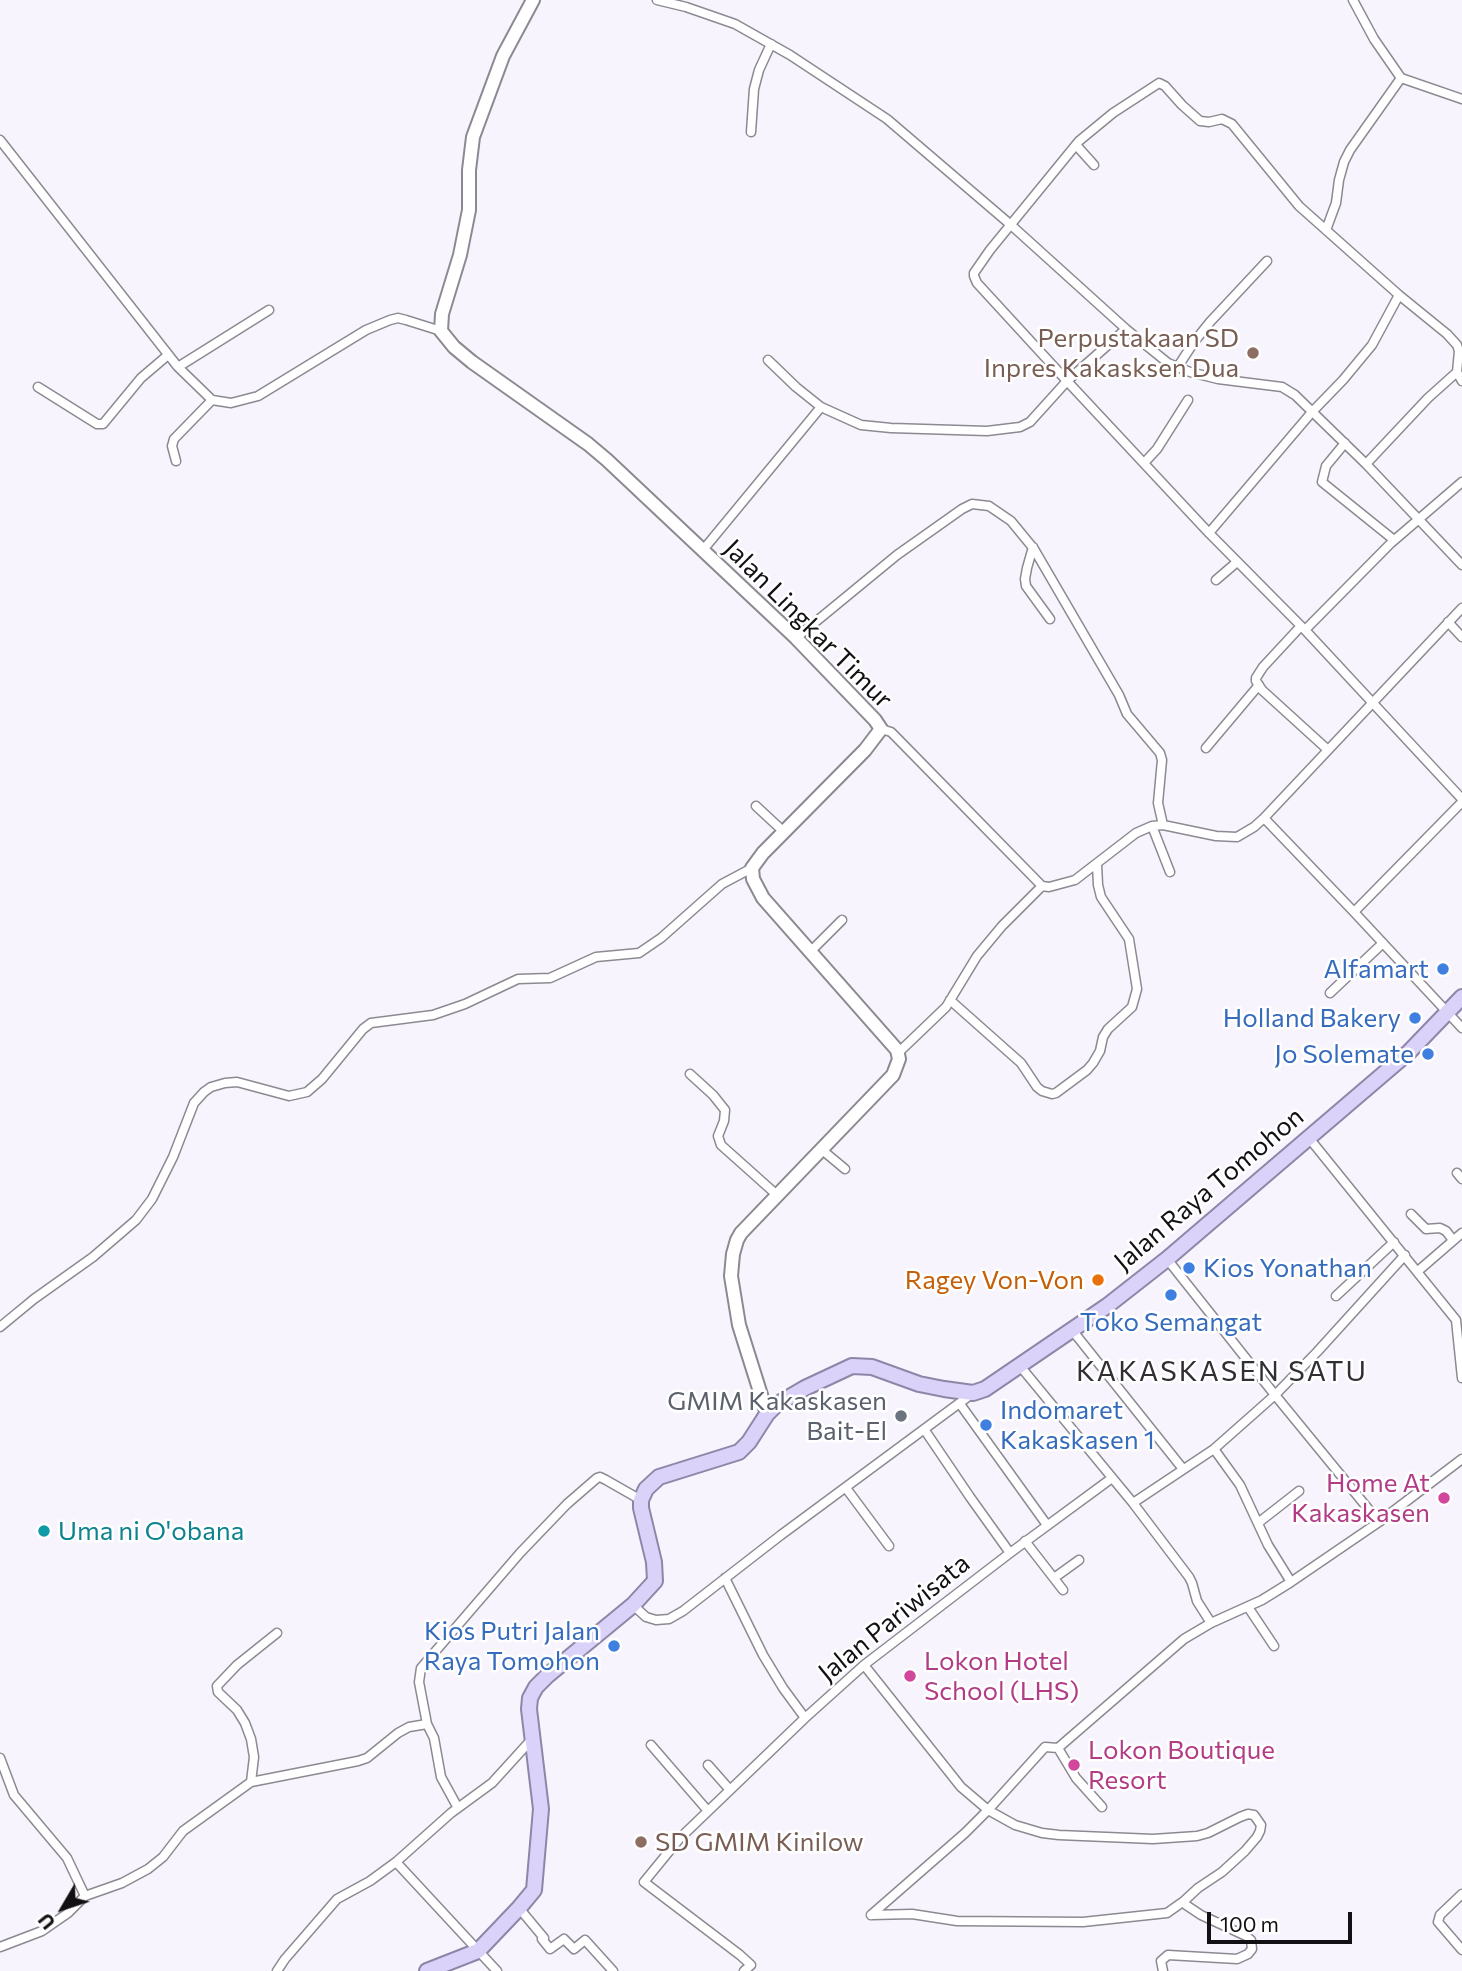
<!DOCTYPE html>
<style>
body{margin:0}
#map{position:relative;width:1462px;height:1971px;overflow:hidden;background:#f8f4fd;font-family:Commissioner,sans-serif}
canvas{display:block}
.north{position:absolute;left:28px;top:1873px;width:70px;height:70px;-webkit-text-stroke:5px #fff;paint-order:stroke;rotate:231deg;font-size:19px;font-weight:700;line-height:28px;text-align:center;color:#121013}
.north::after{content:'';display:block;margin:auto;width:24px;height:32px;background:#121013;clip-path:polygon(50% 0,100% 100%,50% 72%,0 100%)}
.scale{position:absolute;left:1207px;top:1912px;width:145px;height:32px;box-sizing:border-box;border:4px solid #121013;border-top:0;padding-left:9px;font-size:21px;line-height:24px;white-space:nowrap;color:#121013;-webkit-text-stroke:5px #fff;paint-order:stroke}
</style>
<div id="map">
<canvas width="1462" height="1971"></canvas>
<div class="north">U</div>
<div class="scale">100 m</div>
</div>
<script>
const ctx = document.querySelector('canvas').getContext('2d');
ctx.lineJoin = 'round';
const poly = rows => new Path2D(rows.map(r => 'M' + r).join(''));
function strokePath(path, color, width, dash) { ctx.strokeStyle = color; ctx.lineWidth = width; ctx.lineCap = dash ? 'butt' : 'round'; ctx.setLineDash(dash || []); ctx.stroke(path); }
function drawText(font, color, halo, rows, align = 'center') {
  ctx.font = font + ' Commissioner,sans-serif'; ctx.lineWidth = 5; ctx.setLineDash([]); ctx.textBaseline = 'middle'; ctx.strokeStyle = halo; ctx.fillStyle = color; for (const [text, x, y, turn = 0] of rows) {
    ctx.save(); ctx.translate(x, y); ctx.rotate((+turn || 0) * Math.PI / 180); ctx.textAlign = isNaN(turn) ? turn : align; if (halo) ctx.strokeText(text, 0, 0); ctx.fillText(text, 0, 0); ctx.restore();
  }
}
const minor = poly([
 [657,0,686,7,735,24,790,55,887,119,1011,225,1126,329,1168,363,1190,372,1218,379,1282,387,1295,395,1366,464,1462,565],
 [1353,0,1374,39,1401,78],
 [751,132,754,89,759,70,771,44],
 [0,140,178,367,212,400,231,403,258,396,366,330,390,320,398,318,406,320,441,331],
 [1076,145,1094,165],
 [1326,230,1336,203,1339,180,1344,162,1350,150,1401,78,1462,99],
 [178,367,269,310],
 [1177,368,1194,342,1210,322,1267,261],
 [1462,381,1457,372,1459,351,1457,345,1447,334,1399,295,1299,206,1232,124,1222,119,1209,122,1200,121,1182,105,1165,86,1159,83,1113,113,1079,141,990,250,974,273,974,276,977,283,1067,381,1209,533,1305,630,1462,799],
 [38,387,97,424,103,424,141,378,168,355],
 [821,407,861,425,891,428,987,431,1020,427,1030,422,1067,381,1126,329],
 [1345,443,1326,466,1322,482,1394,540],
 [176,461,172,446,174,439,212,400],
 [1144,463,1157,449,1188,400],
 [1366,464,1428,398,1457,372],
 [1209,533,1312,412,1343,380,1372,345,1399,295],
 [1033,547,1027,568,1025,579,1026,586,1050,619],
 [703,550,821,407,796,387,768,360],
 [1216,580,1237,562],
 [1462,608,1264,818,1354,912,1462,1028],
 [1448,622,1462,637],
 [1301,626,1263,667,1256,678,1256,681,1262,690,1328,750],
 [1305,630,1391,543,1462,482],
 [796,638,897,555,962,509,972,504,989,506,1011,521,1034,549,1119,695,1127,714,1160,753,1162,760,1158,803,1163,825],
 [881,729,891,732,896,737,1042,886],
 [1206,748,1259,685],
 [756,806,784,832],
 [1152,826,1170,872],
 [1354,912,1462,802],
 [810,952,842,920],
 [1330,993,1383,943],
 [950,1000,1021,1063,1037,1087,1042,1091,1052,1094,1056,1093,1087,1070,1093,1063,1100,1051,1103,1037,1108,1029,1132,1007,1137,989,1129,939,1101,897,1098,885,1097,864],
 [898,1053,946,1007,977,956,1002,926,1042,886,1049,887,1075,880,1136,833,1152,826,1163,825,1216,836,1237,837,1254,827,1264,818],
 [690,1074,713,1095,725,1110,724,1121,718,1136,721,1145,777,1195],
 [1309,1138,1456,1320,1462,1378],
 [821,1149,845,1169],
 [1457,1173,1462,1179],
 [1411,1214,1426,1229,1440,1228,1446,1231,1453,1240],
 [1167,1259,1275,1395,1379,1522],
 [1418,1271,1462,1233],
 [1336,1296,1394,1242],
 [0,1327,34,1299,93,1257,136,1220,152,1199,173,1157,194,1103,204,1092,211,1087,225,1083,237,1082,289,1096,307,1092,322,1079,363,1029,371,1023,433,1015,465,1004,518,979,550,978,596,957,639,953,661,938,722,884,752,868],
 [1072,1330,1183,1469],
 [1020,1366,1133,1503,1189,1577,1192,1583,1197,1601,1211,1623],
 [960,1404,1047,1525],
 [924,1429,970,1497,1010,1553],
 [1214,1449,1240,1485,1268,1545,1291,1582],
 [846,1488,889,1546],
 [1133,1503,1214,1449,1275,1395,1317,1352,1405,1255],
 [1258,1523,1299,1491],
 [1025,1541,1063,1590],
 [725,1578,763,1655,783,1688,805,1718],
 [1054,1578,1079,1560],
 [633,1605,646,1617,656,1620,669,1619,683,1611,781,1535,973,1393],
 [1248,1607,1274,1646],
 [864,1665,961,1787,988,1810,965,1833,871,1915],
 [427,1724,419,1682,421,1668,520,1553,567,1504,597,1478,600,1477,606,1480,641,1500],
 [651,1745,708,1811],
 [1058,1748,1076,1778,1102,1807],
 [0,1758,14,1795,67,1858,85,1896],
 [708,1765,730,1790],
 [251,1782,254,1757,251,1739,245,1723,237,1710,218,1692,217,1686,237,1665,277,1633],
 [396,1862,497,1971],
 [1462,1894,1440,1915,1438,1922,1462,1950],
 [519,1908,544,1938,542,1939,550,1949,564,1939,574,1949,585,1940,613,1971],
 [871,1915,912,1914,957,1921,1083,1922,1167,1913,1184,1901],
 [0,1947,42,1931,68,1913,85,1896,122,1883,148,1869,163,1857,183,1831,251,1782,358,1761,367,1758,398,1733,409,1727,427,1724,434,1738,441,1777,458,1808],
 [277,1971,285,1959,337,1899,370,1881,396,1862,451,1813,492,1783,532,1739],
 [744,1971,751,1965,740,1955,644,1882,680,1838,805,1718,864,1665,1010,1553,1112,1478],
 [1163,1971,1161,1961,1168,1955,1237,1959,1248,1954,1252,1949,1251,1940,1246,1936,1201,1915,1186,1905,1184,1901,1198,1888,1222,1872,1245,1851,1257,1837,1260,1831,1261,1825,1254,1815,1248,1814,1240,1817,1208,1833,1197,1836,1153,1839,1059,1835,1042,1833,1015,1825,988,1810,1045,1747,1058,1748,1184,1639,1211,1623,1262,1600,1291,1582,1379,1522,1462,1459]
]);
const secondary = poly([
 [533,0,503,56,473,137,469,170,469,210,460,255,442,314,441,331,454,347,472,362,588,444,607,460,796,638,875,720,881,729,865,750,763,853,752,868,753,879,763,898,897,1050,899,1059,893,1075,741,1233,737,1240,733,1254,731,1276,739,1325,767,1414]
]);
const trunk = poly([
 [427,1971,478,1951,519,1908,534,1890,541,1809,529,1709,530,1698,536,1687,548,1675,633,1605,655,1581,654,1562,641,1508,641,1500,646,1489,659,1477,739,1452,749,1442,767,1414,776,1405,805,1388,852,1366,872,1367,919,1384,944,1389,973,1393,985,1389,1107,1306,1167,1259,1409,1052,1462,997]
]);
strokePath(minor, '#8d8991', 11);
strokePath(secondary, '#8d8991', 16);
strokePath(trunk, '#8e86a7', 18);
strokePath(minor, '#fff', 8);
strokePath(secondary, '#fff', 12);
strokePath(trunk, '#dad2f8', 14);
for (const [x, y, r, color] of [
 [1253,353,7,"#8d6e63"],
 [1443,969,7,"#3f7fe0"],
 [1415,1018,7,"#3f7fe0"],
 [1428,1054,7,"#3f7fe0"],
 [1189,1268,7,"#3f7fe0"],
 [1098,1280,7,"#e8710a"],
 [1171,1295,7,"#3f7fe0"],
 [901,1416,7,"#6b7280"],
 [986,1425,7,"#3f7fe0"],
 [1444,1498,7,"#d1479c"],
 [44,1531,7,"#0f9aa8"],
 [614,1646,7,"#3f7fe0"],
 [910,1676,7,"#d1479c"],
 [1074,1765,7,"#d1479c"],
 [641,1842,7,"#8d6e63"]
]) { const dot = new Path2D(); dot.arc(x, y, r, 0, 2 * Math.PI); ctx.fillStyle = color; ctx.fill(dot); strokePath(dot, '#fff', 2.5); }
drawText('26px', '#785e54', '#fff', [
 ["Perpustakaan SD",1239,338],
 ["Inpres Kakasksen Dua",1239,368],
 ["SD GMIM Kinilow",655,1842,"left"]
], 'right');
drawText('26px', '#121013', '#fff', [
 ["Jalan Lingkar Timur",808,624,45],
 ["Jalan Raya Tomohon",1209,1189,-40],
 ["Jalan Pariwisata",894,1618,-39]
]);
drawText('26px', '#366cbe', '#fff', [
 ["Alfamart",1429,969],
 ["Holland Bakery",1401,1018],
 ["Jo Solemate",1414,1054],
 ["Kios Yonathan",1203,1268,"left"],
 ["Toko Semangat",1171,1322,"center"],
 ["Indomaret",1000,1410,"left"],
 ["Kakaskasen 1",1000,1440,"left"],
 ["Kios Putri Jalan",600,1631],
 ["Raya Tomohon",600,1661]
], 'right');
drawText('26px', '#c56008', '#fff', [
 ["Ragey Von-Von",1084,1280]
], 'right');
drawText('26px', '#5b616d', '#fff', [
 ["GMIM Kakaskasen",887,1401],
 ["Bait-El",887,1431]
], 'right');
drawText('26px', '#b23c85', '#fff', [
 ["Home At",1430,1483,"right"],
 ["Kakaskasen",1430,1513,"right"],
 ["Lokon Hotel",924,1661],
 ["School (LHS)",924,1691],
 ["Lokon Boutique",1088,1750],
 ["Resort",1088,1780]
], 'left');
drawText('26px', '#0d838f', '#fff', [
 ["Uma ni O'obana",58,1531]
], 'left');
ctx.letterSpacing = '2px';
drawText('28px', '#312e34', '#fff', [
 ["KAKASKASEN SATU",1222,1372]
]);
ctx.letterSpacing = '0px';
</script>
